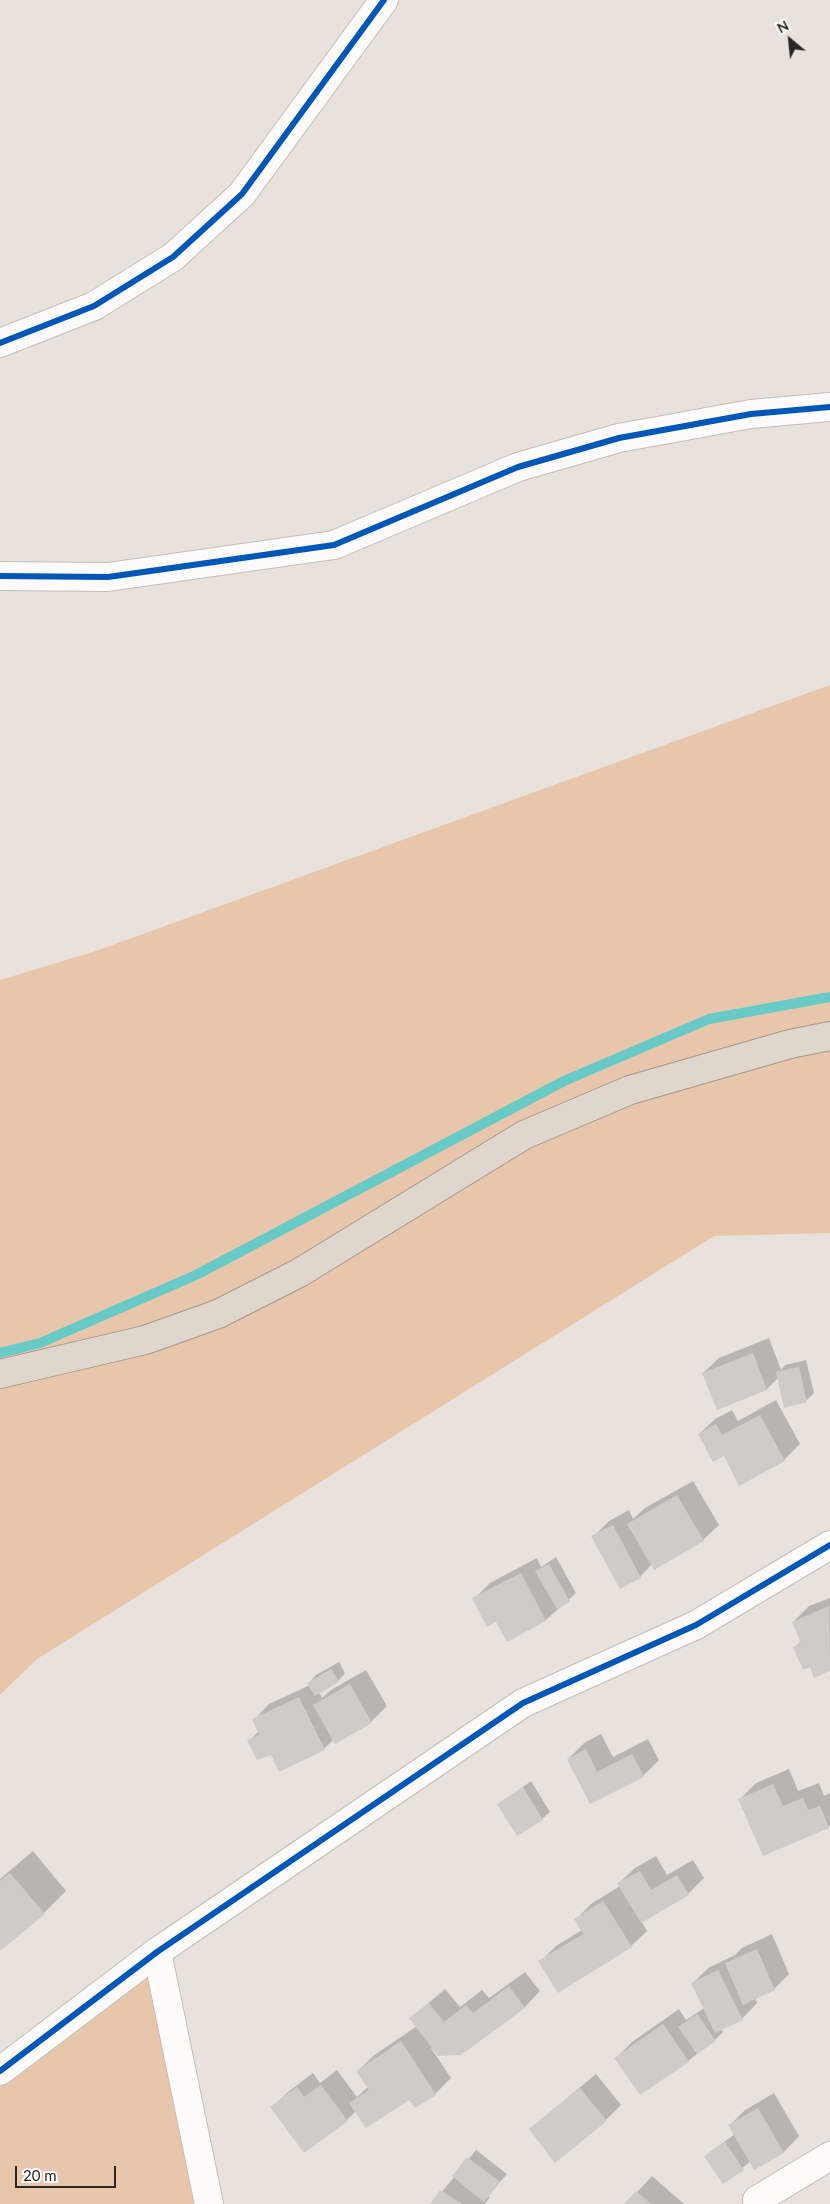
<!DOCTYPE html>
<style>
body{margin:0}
#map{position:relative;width:830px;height:2204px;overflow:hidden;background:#e9e2dc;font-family:Lato,sans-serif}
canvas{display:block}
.north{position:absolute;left:765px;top:15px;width:50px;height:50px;-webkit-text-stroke:4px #fff;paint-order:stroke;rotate:332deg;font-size:14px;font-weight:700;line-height:20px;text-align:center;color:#2b2622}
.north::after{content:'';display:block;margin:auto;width:18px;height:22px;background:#2b2622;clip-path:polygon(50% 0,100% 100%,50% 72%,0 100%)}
.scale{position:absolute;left:15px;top:2166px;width:101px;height:22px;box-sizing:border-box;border:2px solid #2b2622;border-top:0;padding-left:6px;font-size:15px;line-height:18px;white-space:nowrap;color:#2b2622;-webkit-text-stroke:4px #fff;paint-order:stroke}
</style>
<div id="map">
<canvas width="830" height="2204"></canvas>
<div class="north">N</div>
<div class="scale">20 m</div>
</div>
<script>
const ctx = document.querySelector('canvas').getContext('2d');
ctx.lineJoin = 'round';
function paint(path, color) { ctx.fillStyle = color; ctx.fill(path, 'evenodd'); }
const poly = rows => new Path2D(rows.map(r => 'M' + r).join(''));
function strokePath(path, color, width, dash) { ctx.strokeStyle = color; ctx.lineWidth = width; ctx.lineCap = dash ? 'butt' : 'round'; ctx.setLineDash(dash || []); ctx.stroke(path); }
paint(poly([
 [830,685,830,1233,714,1236,37,1659,0,1695,0,980,96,951],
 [157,1952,209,2204,0,2204,0,2071]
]), '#e7c6ac');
paint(poly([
 [769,1338,781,1370,785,1365,806,1360,814,1393,806,1401,779,1377,767,1389,703,1373,719,1358],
 [776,1400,800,1444,784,1460,724,1454,699,1434,715,1419,732,1410,738,1421],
 [693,1481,719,1525,703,1540,652,1564,640,1577,593,1537,609,1521,629,1510,633,1519,645,1508],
 [556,1557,576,1593,546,1620,507,1640,497,1620,474,1599,490,1583,537,1558,541,1567],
 [830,1598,830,1670,815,1676,810,1666,795,1647,801,1641,793,1622,809,1606],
 [339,1662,345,1673,338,1681,319,1692,322,1698,331,1690,366,1670,387,1706,371,1722,334,1739,324,1749,271,1753,249,1741,259,1731,254,1720,269,1704,310,1685,309,1683,316,1675],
 [601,1734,613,1757,648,1739,659,1760,643,1776,591,1803,568,1759,584,1743],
 [789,1769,798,1791,819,1783,824,1796,830,1793,830,1825,828,1827,740,1799,756,1783],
 [531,1781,550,1812,542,1819,499,1804],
 [33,1851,66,1891,44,1913,0,1949,0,1879],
 [656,1856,667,1875,693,1860,704,1878,688,1894,641,1921,647,1931,631,1946,540,1962,556,1946,582,1930,576,1919,591,1904,620,1886,619,1883,635,1868],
 [772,1934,789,1974,774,1989,755,1998,757,2003,742,2019,721,2029,723,2032,715,2040,688,2061,616,2058,632,2042,679,2009,686,2020,704,2008,693,1983,708,1968,735,1955,742,1948],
 [525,1972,540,1991,525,2007,460,2054,431,2048,451,2078,435,2094,415,2107,409,2098,356,2111,347,2120,272,2107,288,2092,313,2073,320,2083,337,2070,357,2097,368,2087,358,2071,373,2056,417,2026,411,2018,445,1989,460,2007,482,1990,489,1998],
 [596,2074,621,2105,606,2120,530,2129],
 [774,2093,799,2136,784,2152,755,2168,751,2161,724,2183,705,2156,735,2134,730,2125,745,2110],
 [476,2150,507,2174,488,2196,490,2197,485,2204,432,2204],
 [652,2176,684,2204,626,2204]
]), '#0003');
strokePath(poly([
 [0,1353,40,1343,196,1275,564,1081,709,1019,830,997]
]), '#67cac6', 10);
paint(poly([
 [753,1353,767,1390,717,1410,702,1373],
 [799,1367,807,1402,784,1408,776,1372],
 [760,1415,785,1461,739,1486,724,1456,713,1462,698,1434,716,1424,722,1435],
 [677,1495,704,1541,654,1570,627,1524],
 [613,1525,641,1578,620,1589,591,1536],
 [549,1564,570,1602,557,1609,535,1571],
 [521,1573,546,1621,507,1642,496,1622,487,1627,472,1598],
 [829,1606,830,1671,814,1678,810,1667,803,1670,793,1647,801,1643,792,1622],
 [331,1669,339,1682,315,1696,307,1683],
 [350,1684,372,1723,335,1744,313,1705],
 [299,1697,325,1750,279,1772,271,1755,257,1760,247,1740,259,1735,252,1719],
 [586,1749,597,1772,632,1754,644,1777,590,1804,567,1759],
 [773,1784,783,1806,803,1798,808,1810,820,1806,829,1828,763,1856,738,1799],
 [523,1787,543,1820,517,1836,497,1804],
 [640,1871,651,1890,677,1875,689,1895,641,1923,617,1883],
 [10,1873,45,1914,0,1951,0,1881],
 [603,1901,632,1947,558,1993,538,1961,583,1934,574,1919],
 [757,1949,775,1990,743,2005,725,1963],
 [718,1970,743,2020,715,2033,691,1983],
 [509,1986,525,2008,461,2055,438,2056,409,2018,429,2003,444,2022,466,2005,473,2013],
 [697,2014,716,2041,697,2054,678,2027],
 [663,2024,689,2062,640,2095,614,2058],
 [401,2041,436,2095,415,2108,409,2100,366,2128,349,2103,369,2090,356,2071],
 [321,2085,348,2121,304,2153,270,2107,297,2087,304,2097],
 [580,2088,607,2121,555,2163,529,2129],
 [758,2108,784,2153,754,2170,728,2125],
 [725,2142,744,2170,723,2184,704,2156],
 [467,2157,500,2182,484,2202,452,2176],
 [440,2190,462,2204,430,2204],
 [636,2191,651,2204,624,2204]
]), '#d0cbc6');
const minor = poly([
 [0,576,108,577,334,545,518,467,619,438,751,414,830,407],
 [157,1952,209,2204],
 [0,2071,157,1952,523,1703,696,1625,830,1545],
 [757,2200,830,2156]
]);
const tertiary = poly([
 [0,343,94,306,173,257,242,194,384,0]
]);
const trunk = poly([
 [0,1374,145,1340,218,1314,299,1273,524,1135,630,1090,790,1044,830,1036]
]);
strokePath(minor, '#c4bfba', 30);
strokePath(tertiary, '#c4bfba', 30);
strokePath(trunk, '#a5988b', 30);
strokePath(minor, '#fcfbfa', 28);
strokePath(tertiary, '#fcfbfa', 28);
strokePath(trunk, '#dfd6ce', 28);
strokePath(poly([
 [0,343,94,306,173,257,242,194,384,0],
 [0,576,108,577,334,545,518,467,619,438,751,414,830,407],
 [0,2071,157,1952,523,1703,696,1625,830,1545]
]), '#0057b8', 6);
</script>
